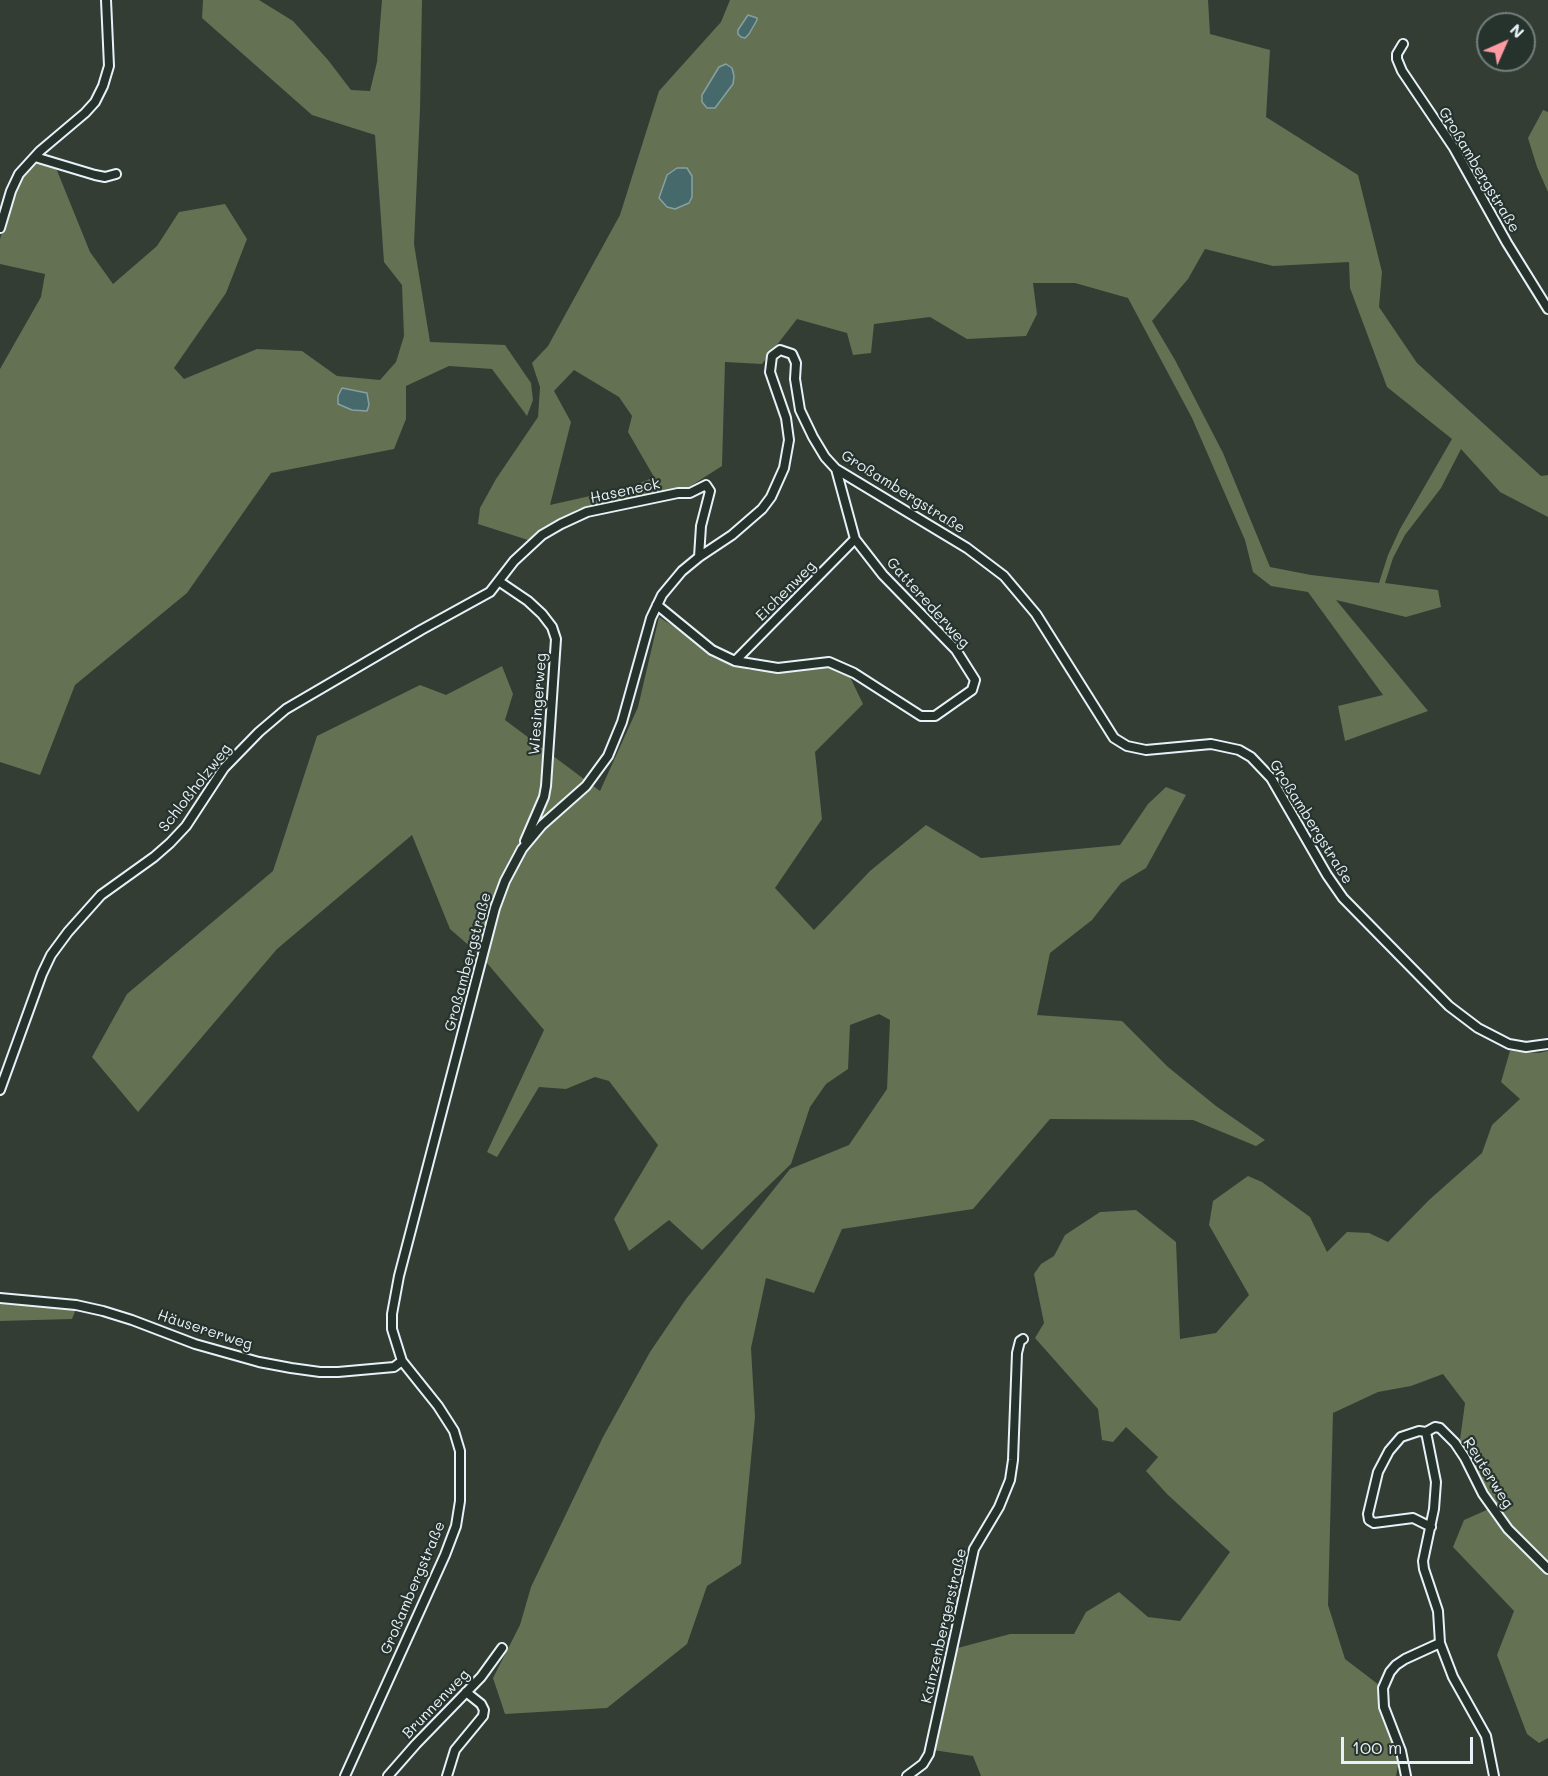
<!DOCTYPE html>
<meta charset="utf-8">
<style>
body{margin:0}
#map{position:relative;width:1548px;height:1776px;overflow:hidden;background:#333d34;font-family:Mali,sans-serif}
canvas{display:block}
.north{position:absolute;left:1476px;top:12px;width:60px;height:60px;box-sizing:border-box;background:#26332d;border:2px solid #747f7e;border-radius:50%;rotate:45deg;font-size:16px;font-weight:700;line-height:24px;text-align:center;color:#e8f1f8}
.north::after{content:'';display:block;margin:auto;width:21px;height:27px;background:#ff9aa2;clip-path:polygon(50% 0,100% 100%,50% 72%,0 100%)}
.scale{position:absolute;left:1341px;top:1737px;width:132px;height:27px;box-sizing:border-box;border:3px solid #e8f1f8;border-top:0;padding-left:8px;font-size:18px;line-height:21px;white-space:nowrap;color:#e8f1f8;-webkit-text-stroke:4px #26332d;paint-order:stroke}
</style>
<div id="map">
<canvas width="1548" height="1776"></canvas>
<div class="north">N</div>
<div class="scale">100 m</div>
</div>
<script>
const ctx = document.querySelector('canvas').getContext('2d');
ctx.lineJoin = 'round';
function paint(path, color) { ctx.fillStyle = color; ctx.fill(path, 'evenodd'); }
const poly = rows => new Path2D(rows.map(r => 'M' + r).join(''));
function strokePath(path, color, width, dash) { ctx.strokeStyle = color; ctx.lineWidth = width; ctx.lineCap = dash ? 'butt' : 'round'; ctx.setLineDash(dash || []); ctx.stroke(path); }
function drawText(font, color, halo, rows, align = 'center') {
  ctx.font = font + ' Mali,sans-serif'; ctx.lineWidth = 4.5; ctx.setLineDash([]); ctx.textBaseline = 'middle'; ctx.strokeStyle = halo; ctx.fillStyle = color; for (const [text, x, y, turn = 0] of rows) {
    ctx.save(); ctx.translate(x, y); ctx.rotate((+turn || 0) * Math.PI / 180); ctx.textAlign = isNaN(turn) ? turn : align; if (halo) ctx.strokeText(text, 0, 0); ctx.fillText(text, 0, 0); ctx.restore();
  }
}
paint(poly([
 [203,0,259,0,293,21,328,60,351,90,370,91,377,62,382,0,422,0,420,110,414,244,430,342,505,345,531,383,533,400,527,416,492,369,449,366,406,386,406,419,394,449,271,473,187,593,75,685,40,775,0,762,0,369,41,297,45,274,0,264,0,239,15,190,26,171,35,161,56,168,90,252,113,284,157,246,179,212,225,204,247,239,226,293,174,368,184,379,257,349,302,351,337,376,380,380,396,362,404,336,402,285,384,262,375,135,312,115,202,18],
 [730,0,1208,0,1210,34,1270,50,1266,117,1358,175,1382,272,1379,307,1417,363,1541,476,1548,475,1548,517,1500,492,1461,449,1441,488,1405,535,1393,558,1385,583,1438,590,1441,607,1406,617,1336,600,1428,711,1345,741,1338,706,1383,695,1308,592,1271,586,1253,572,1245,540,1192,418,1128,298,1075,283,1033,283,1037,314,1026,336,967,339,930,317,874,324,871,353,853,355,847,333,797,319,762,364,725,362,722,466,689,487,578,509,545,530,531,541,478,524,480,508,496,479,538,417,540,387,532,363,548,346,620,215,659,91,721,22],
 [1205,249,1273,266,1349,262,1350,288,1387,387,1452,439,1400,529,1388,555,1379,583,1311,575,1270,567,1223,453,1175,360,1152,321,1188,279],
 [574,370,619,397,632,416,628,432,654,477,622,491,590,496,550,505,571,422,554,391],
 [1543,110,1548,112,1548,192,1537,167,1528,138],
 [659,617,689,636,716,659,750,670,798,671,829,666,850,677,863,704,815,752,822,819,775,888,814,930,870,871,926,825,981,858,1120,845,1148,804,1166,787,1186,795,1146,868,1121,883,1092,920,1050,953,1037,1015,1122,1021,1168,1067,1216,1106,1265,1140,1256,1146,1193,1120,1050,1119,973,1209,842,1229,814,1293,766,1278,751,1348,755,1417,741,1564,707,1586,687,1644,607,1708,505,1714,493,1678,520,1625,531,1587,603,1437,650,1352,686,1299,790,1169,849,1145,887,1089,890,1020,879,1014,850,1025,848,1069,826,1084,810,1107,791,1164,702,1250,669,1220,629,1251,614,1219,658,1145,609,1081,595,1077,566,1089,539,1087,497,1157,487,1152,544,1030,481,956,450,929,412,835,277,949,138,1112,92,1057,127,994,273,871,317,736,420,685,446,695,502,666,513,694,505,720,600,791,638,707],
 [1510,1051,1539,1053,1548,1051,1548,1738,1539,1743,1527,1734,1497,1655,1514,1611,1453,1547,1464,1520,1489,1509,1460,1440,1465,1403,1443,1374,1411,1386,1378,1392,1333,1413,1328,1605,1345,1659,1383,1688,1382,1696,1401,1751,1396,1776,981,1776,973,1756,933,1750,954,1649,1010,1634,1074,1634,1086,1612,1119,1592,1148,1617,1180,1621,1230,1552,1167,1494,1146,1471,1158,1457,1126,1427,1113,1442,1102,1440,1098,1409,1035,1338,1044,1323,1034,1274,1041,1264,1054,1256,1065,1235,1100,1212,1136,1210,1176,1242,1180,1339,1216,1333,1249,1295,1209,1225,1213,1201,1248,1176,1262,1182,1310,1217,1327,1252,1347,1232,1369,1233,1388,1242,1429,1200,1482,1153,1492,1125,1520,1099,1501,1082],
 [0,1302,17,1304,76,1309,72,1319,0,1321]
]), '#647152');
const water = poly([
 [748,15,757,18,757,20,749,34,745,38,741,37,738,34,738,30,748,15],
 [726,64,732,68,734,76,733,84,715,108,707,108,702,102,702,95,719,67,726,64],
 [677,168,687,168,692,176,692,197,689,203,675,209,667,207,659,198,667,175,677,168],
 [342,388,367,393,369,405,367,411,352,410,338,404,338,396,342,388]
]);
paint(water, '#466a6b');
strokePath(water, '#87a0a3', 1.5);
const minor = poly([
 [1403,44,1397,54,1397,59,1402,71,1454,148,1507,243,1548,309],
 [35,157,95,175,105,177,116,174],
 [0,228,11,191,19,174,40,151,85,113,95,102,103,86,109,66,106,0],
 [500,582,528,601,542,614,552,627,556,639,546,786,544,797,525,841],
 [657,605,712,650,735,661,778,668,829,662,854,673,921,716,935,716,972,690,975,680,956,650,883,575,855,539,836,469],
 [735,661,855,539],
 [0,1090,42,974,51,955,68,932,101,895,154,857,170,843,186,826,224,768,259,732,286,709,421,630,490,592,514,561,542,535,561,524,587,512,678,493,690,493,706,485,710,491,701,526,699,557],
 [0,1298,76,1305,103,1311,132,1320,195,1344,259,1362,291,1368,320,1372,338,1372,394,1367,402,1361],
 [1426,1432,1435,1427,1440,1428,1455,1443,1465,1458,1483,1494,1508,1529,1548,1569],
 [1426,1432,1419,1431,1401,1437,1389,1451,1378,1472,1368,1514,1369,1520,1374,1523,1413,1518,1431,1527],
 [1440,1643,1453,1677,1486,1736,1494,1776],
 [345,1776,445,1555,456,1526,460,1501,460,1451,454,1431,438,1406,402,1361,392,1329,392,1314,399,1276,495,908,505,881,522,849,542,825,586,786,608,756,622,722,651,618,662,595,682,571,699,557,732,535,762,509,771,497,784,468,789,440,786,418,770,372,772,356,780,350,792,354,796,363,795,379,800,410,813,437,825,457,836,469,967,548,1004,576,1036,614,1114,738,1127,746,1146,750,1211,744,1239,750,1251,757,1271,778,1327,875,1343,898,1449,1006,1478,1028,1509,1044,1526,1047,1548,1044],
 [388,1776,416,1744,481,1677,502,1648],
 [447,1776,455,1750,483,1716,484,1710,481,1704,466,1692],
 [907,1776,923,1764,929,1754,974,1549,999,1507,1010,1480,1013,1460,1017,1353,1020,1341,1023,1339],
 [1406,1776,1401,1751,1384,1707,1383,1688,1390,1672,1396,1665,1405,1659,1440,1643,1438,1611,1424,1569,1423,1561,1434,1509,1436,1482,1426,1432]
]);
strokePath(minor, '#e8f1f8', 12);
strokePath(minor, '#26332d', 8);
drawText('15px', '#e8f1f8', '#26332d', [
 ["Großambergstraße",1479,170,59],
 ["Haseneck",625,491,-12],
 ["Großambergstraße",903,492,32],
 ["Eichenweg",786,591,-45],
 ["Gatterederweg",928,603,48],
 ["Wiesingerweg",538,704,-86],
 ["Schloßholzweg",195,788,-52],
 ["Großambergstraße",1311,822,58],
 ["Großambergstraße",468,962,-75],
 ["Häusererweg",205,1330,18],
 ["Reuterweg",1488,1473,58],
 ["Großambergstraße",413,1588,-67],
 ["Kainzenbergerstraße",944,1626,-77],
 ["Brunnenweg",436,1704,-46]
]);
</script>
